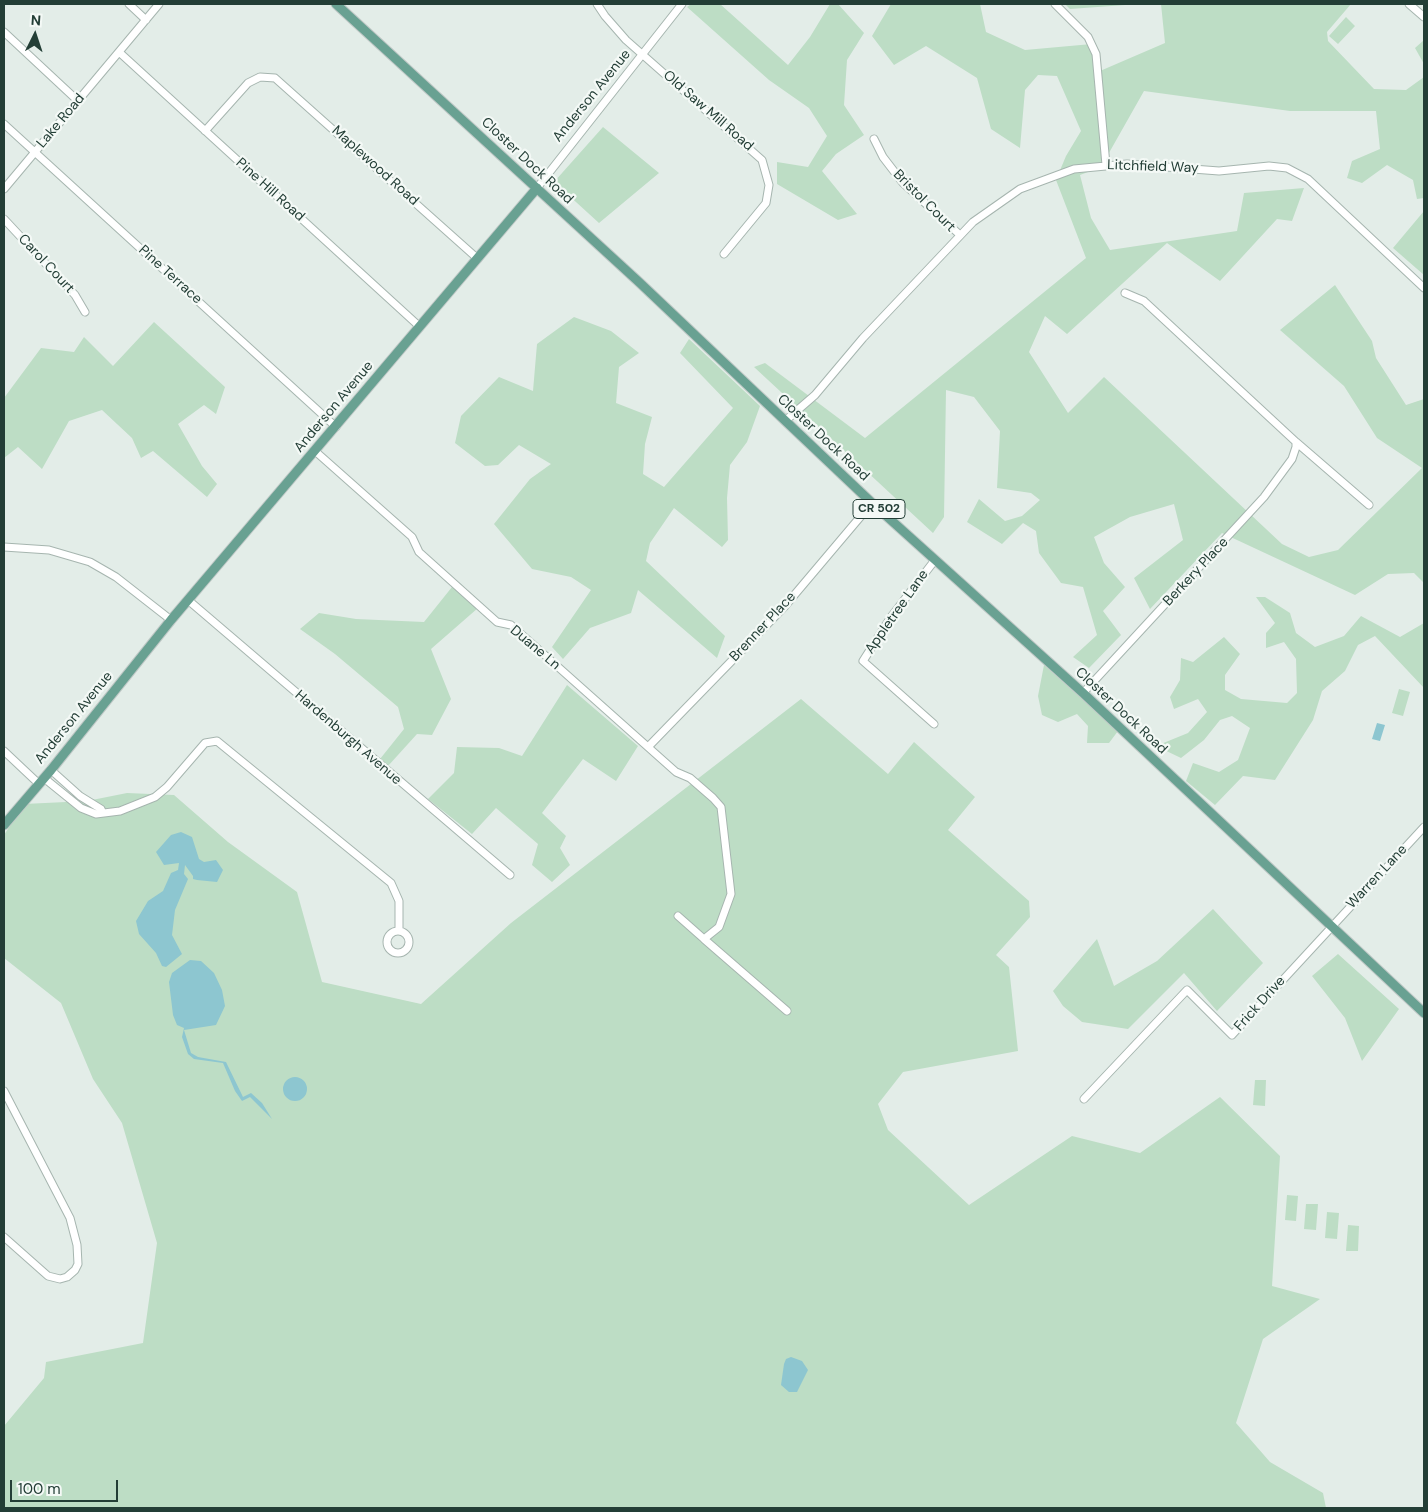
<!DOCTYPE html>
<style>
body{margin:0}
#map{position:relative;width:1428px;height:1512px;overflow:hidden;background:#e3ede8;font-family:"DM Sans",sans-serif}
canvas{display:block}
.frame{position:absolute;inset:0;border:5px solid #233e36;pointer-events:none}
.north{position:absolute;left:10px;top:10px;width:50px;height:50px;-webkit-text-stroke:4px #f4f9f6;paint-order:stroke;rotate:4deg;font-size:14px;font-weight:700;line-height:20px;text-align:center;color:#233e36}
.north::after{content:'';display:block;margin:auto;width:18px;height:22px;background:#233e36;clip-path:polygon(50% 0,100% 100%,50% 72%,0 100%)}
.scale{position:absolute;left:10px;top:1480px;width:108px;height:22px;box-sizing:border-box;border:2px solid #233e36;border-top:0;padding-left:6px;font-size:15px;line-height:18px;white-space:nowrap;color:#233e36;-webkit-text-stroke:4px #f4f9f6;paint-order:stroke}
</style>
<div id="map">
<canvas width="1428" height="1512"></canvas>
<div class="frame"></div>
<div class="north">N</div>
<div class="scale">100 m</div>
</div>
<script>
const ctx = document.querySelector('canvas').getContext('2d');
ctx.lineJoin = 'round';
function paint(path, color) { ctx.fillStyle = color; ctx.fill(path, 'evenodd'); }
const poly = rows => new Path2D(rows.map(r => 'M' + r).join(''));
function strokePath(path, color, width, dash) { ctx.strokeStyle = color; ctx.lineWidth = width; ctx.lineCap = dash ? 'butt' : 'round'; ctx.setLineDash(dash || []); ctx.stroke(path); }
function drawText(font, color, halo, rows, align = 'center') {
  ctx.font = font + ' "DM Sans",sans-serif'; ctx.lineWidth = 4.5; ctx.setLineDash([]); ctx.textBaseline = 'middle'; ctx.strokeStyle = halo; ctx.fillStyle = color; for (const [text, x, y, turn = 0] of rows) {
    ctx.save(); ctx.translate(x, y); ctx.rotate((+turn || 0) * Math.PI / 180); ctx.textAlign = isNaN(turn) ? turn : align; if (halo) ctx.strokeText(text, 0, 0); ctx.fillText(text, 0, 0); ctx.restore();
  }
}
paint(poly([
 [691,4,720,4,788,65,810,37,830,4,838,4,864,33,847,60,844,105,864,135,836,154,822,171,857,214,838,220,777,184,777,162,808,167,827,136,809,108,769,80,687,7],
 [891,4,980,4,986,32,1025,50,1092,44,1100,71,1165,43,1161,4,1351,4,1327,32,1328,41,1374,89,1406,90,1424,77,1424,198,1417,199,1413,180,1387,165,1362,183,1347,178,1352,161,1380,149,1376,111,1290,111,1144,91,1101,167,1080,175,1091,218,1110,250,1237,231,1244,193,1304,188,1292,221,1277,219,1220,281,1167,243,1067,334,1045,316,1029,352,1068,413,1104,377,1282,544,1309,557,1338,550,1422,468,1377,438,1344,386,1280,330,1335,285,1372,341,1376,358,1406,405,1424,399,1424,583,1414,573,1388,574,1355,595,1222,533,1150,609,1134,578,1183,540,1174,504,1130,517,1094,537,1104,563,1125,587,1103,611,1121,635,1089,668,1073,657,1097,635,1083,587,1061,583,1039,553,1036,531,1023,523,1002,544,967,522,979,499,1005,521,1022,516,1040,500,1031,493,997,488,1000,431,974,397,946,390,944,517,933,533,754,367,765,363,865,438,1086,258,1056,180,1066,156,1081,131,1057,76,1038,75,1025,90,1020,148,991,129,977,78,926,46,894,65,872,36],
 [1065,4,1139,4,1070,9],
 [1346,17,1355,26,1338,44,1329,36],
 [1424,40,1424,64,1415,48],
 [603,127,659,173,599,223,554,182],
 [1424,211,1424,275,1393,248],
 [574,317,611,331,639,353,619,367,616,403,652,417,645,444,643,474,664,487,733,408,680,353,689,339,760,406,747,442,730,465,727,498,728,540,722,547,674,508,650,543,646,561,725,636,717,658,638,590,631,613,590,628,563,659,552,647,591,590,571,577,532,569,494,524,530,479,551,464,519,445,498,465,485,466,455,443,461,416,499,377,533,391,537,344],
 [154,322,225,387,216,414,204,405,178,424,202,466,217,484,207,497,153,451,141,458,132,438,102,410,69,421,42,469,18,447,4,458,4,398,41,348,74,352,84,337,113,366],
 [452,587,478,608,431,649,451,699,432,735,417,734,388,766,380,759,404,729,398,707,335,654,300,629,319,613,356,619,424,622],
 [1256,597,1265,597,1290,613,1296,633,1315,647,1344,636,1361,616,1400,637,1424,623,1424,688,1375,636,1358,645,1345,671,1322,691,1313,720,1275,780,1243,776,1215,805,1186,781,1193,763,1219,772,1238,760,1250,728,1232,716,1220,720,1204,740,1181,758,1156,746,1188,733,1207,712,1198,699,1174,709,1170,697,1180,680,1181,658,1193,662,1224,637,1240,654,1225,675,1225,690,1241,699,1287,703,1297,693,1296,659,1284,642,1266,648,1266,633,1275,623],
 [1044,665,1118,731,1109,743,1087,743,1088,726,1077,714,1058,722,1042,715,1038,696],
 [567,685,638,746,616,781,583,759,542,813,566,836,560,848,570,865,552,882,532,865,538,844,496,808,472,834,428,799,454,773,457,747,499,748,522,756],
 [1399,689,1410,692,1403,716,1392,713],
 [801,699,888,774,914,742,975,797,948,830,1029,901,1030,917,996,955,1009,967,1018,1051,903,1072,878,1104,888,1130,969,1205,1072,1136,1140,1153,1220,1097,1280,1156,1272,1286,1320,1299,1263,1339,1236,1423,1270,1462,1323,1493,1326,1508,4,1508,4,1426,44,1378,46,1362,143,1343,157,1243,122,1123,93,1079,61,1003,4,958,4,835,24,804,87,801,127,793,174,795,228,842,297,892,322,982,421,1004,511,923],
 [1213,909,1263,963,1217,1011,1184,973,1128,1029,1082,1022,1063,1006,1053,991,1097,939,1114,986,1157,961],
 [1338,954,1399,1009,1362,1061,1345,1018,1312,976],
 [1255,1080,1266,1080,1265,1106,1253,1105],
 [1287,1195,1298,1196,1296,1221,1285,1220],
 [1306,1204,1318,1204,1316,1230,1304,1229],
 [1327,1212,1339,1213,1337,1239,1325,1238],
 [1348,1225,1359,1226,1358,1251,1346,1251]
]), '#bdddc5');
paint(poly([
 [1377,723,1385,725,1380,741,1372,739],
 [181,832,192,837,199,859,204,862,216,860,223,870,217,882,197,880,193,879,193,876,185,865,184,874,188,879,175,910,172,935,182,954,166,967,162,966,156,953,139,934,136,921,148,901,163,891,171,873,178,870,179,863,164,865,156,852,171,835],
 [190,960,201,961,214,973,222,990,225,1006,216,1025,184,1030,191,1053,198,1057,226,1062,243,1097,251,1093,262,1103,272,1119,250,1097,242,1101,235,1091,223,1063,194,1059,188,1054,182,1037,184,1028,177,1025,173,1015,169,982,172,973],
 '283 1089a12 12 0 1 1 24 0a12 12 0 1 1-24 0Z',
 [791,1357,802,1361,808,1370,797,1392,789,1392,781,1385,784,1364,786,1359]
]), '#8dc6d0');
const minor = poly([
 [129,4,146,20],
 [597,4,605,16,626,40,762,160,769,185,766,203,724,254],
 [1055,4,1088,37,1096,54,1106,165],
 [1409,4,1424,17],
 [4,32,78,101],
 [119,52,420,327],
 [4,124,336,427],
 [205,131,248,83,260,77,275,78,478,259],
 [874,139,883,157,903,183,960,235],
 [537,188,682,4],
 [4,189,159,4],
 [4,219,75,295,85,312],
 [785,421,815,395,863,338,973,222,1020,189,1074,169,1127,164,1219,171,1269,166,1287,168,1308,179,1424,288],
 [1296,442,1369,505],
 [315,451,412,537,419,552,497,622,511,625,676,772,690,778,713,798,721,807,731,894,719,927,704,939,787,1011],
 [4,547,49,550,90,562,116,577,171,620],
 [188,600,510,875],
 [1083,693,1264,497,1292,459,1296,447,1296,442,1144,301,1125,293],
 [934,724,863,661,891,617,935,560],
 [648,747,785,606,872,503],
 [4,751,39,784],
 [51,770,80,796,101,809,103,813],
 [44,778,81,808,96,814,120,811,155,797,167,787,205,743,217,741,391,883,399,901,399,931],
 [678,916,704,939],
 '387 942a11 11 0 1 1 22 0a11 11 0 1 1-22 0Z',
 [4,1091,70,1218,77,1245,78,1264,75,1270,67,1277,60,1279,48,1276,4,1237],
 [1084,1099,1187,990,1232,1035,1424,827]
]);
const major = poly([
 [336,4,640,283,872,503,1083,693,1424,1013],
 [4,825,51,770,171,620,537,188]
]);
strokePath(minor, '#a6b5af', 9);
strokePath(major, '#c1c9c7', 11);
strokePath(minor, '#fff', 7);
strokePath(major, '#69a192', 9);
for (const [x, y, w] of [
 [879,509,52]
]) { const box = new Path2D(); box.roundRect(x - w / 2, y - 9.5, w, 19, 4); ctx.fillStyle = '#f4f9f6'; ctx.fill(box); strokePath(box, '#233e36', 1); }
drawText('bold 12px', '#233e36', null, [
 ["CR 502",879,509]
]);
drawText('14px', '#233e36', '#f4f9f6', [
 ["Anderson Avenue",592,96,-51],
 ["Old Saw Mill Road",708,111,41],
 ["Lake Road",61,121,-50],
 ["Closter Dock Road",527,161,43],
 ["Maplewood Road",375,166,42],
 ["Litchfield Way",1153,167,2],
 ["Pine Hill Road",270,190,42],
 ["Bristol Court",924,201,45],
 ["Carol Court",46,264,47],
 ["Pine Terrace",170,275,42],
 ["Anderson Avenue",334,407,-50],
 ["Closter Dock Road",823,438,43],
 ["Berkery Place",1196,572,-47],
 ["Appletree Lane",897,612,-55],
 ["Brenner Place",763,627,-47],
 ["Duane Ln",535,648,40],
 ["Closter Dock Road",1121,711,43],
 ["Anderson Avenue",74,718,-51],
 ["Hardenburgh Avenue",348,738,41],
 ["Warren Lane",1377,877,-47],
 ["Frick Drive",1260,1004,-48]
]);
</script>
